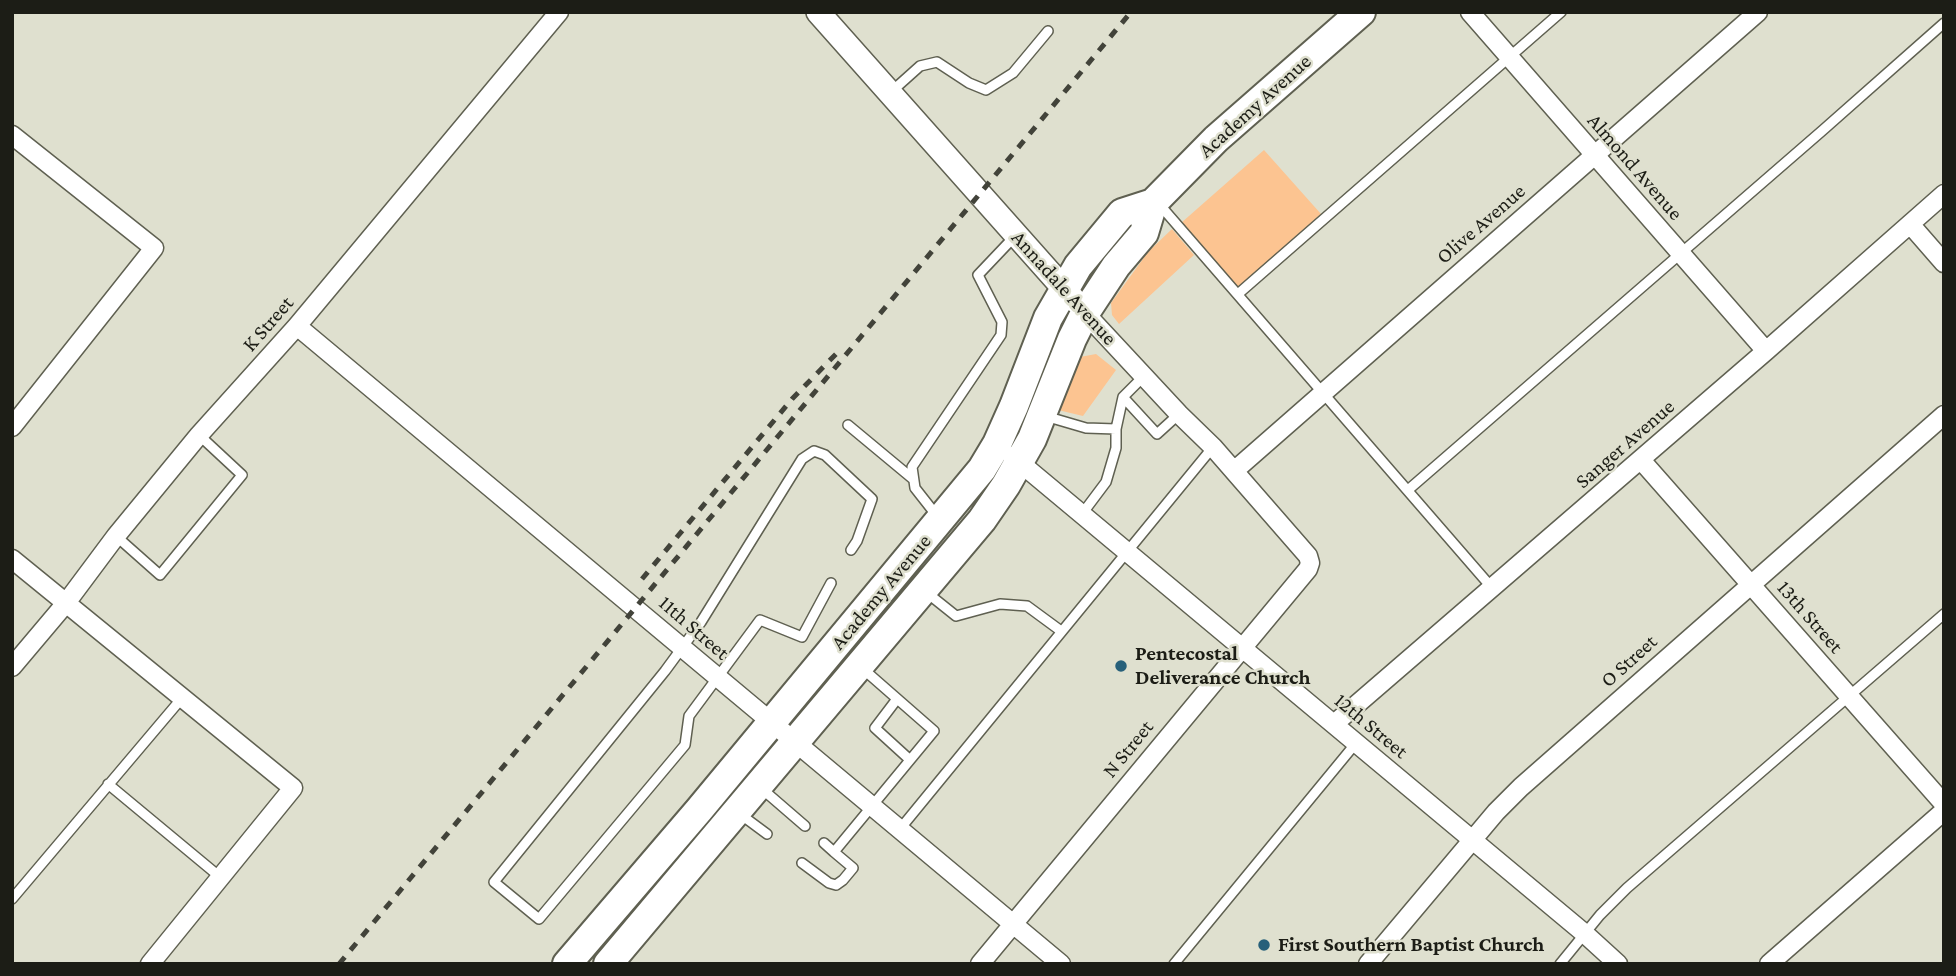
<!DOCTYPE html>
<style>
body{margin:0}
#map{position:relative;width:1956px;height:976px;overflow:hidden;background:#dfe0cf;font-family:"Crimson Pro",serif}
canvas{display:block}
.frame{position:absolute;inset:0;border:14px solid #1c1d16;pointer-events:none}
</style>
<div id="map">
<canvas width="1956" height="976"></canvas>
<div class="frame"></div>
</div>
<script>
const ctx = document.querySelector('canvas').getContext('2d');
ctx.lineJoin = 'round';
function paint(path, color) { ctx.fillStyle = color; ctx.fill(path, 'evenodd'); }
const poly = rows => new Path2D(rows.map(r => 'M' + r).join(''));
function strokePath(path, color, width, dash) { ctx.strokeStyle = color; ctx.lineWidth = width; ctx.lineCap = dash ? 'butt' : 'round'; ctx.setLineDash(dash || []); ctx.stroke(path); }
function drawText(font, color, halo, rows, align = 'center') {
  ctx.font = font + ' "Crimson Pro",serif'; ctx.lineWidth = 5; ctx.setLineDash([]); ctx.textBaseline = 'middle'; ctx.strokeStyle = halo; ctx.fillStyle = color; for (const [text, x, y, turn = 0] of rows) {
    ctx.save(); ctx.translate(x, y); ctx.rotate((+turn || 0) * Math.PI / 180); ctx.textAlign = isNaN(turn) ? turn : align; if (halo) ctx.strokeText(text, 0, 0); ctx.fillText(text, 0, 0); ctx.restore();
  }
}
paint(poly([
 [1264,150,1321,214,1237,289,1181,223],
 [1172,229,1194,255,1119,324,1112,315,1111,303,1148,252],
 [1096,354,1116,370,1083,416,1058,410,1080,357]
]), '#fcc491');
const service = poly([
 [891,92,920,66,937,62,969,83,986,90,1013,73,1048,31],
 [1159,204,1493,589],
 [1238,294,1561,12],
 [1123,397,1157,434,1179,414],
 [1045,416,1086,428,1116,429,1123,397,1144,376],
 [848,425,913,479],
 [1408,490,1823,130,1944,23],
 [1082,514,1106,482,1116,448,1116,429],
 [937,516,915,488,912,467,1001,335,1002,322,978,275,1015,236],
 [116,536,160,575,242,475,199,435],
 [831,583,802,637,760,620,689,716,685,745,539,919,494,882,665,671,701,622,802,459,814,451,825,455,872,499,857,541,851,550],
 [926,592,956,616,1000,604,1027,606,1061,631],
 [897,699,875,728,909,759],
 [108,784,220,877],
 [761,788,805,826],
 [740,814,767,834],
 [900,829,1213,447],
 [824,843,834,852],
 [802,863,829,883,836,885,843,880,853,868,834,852,934,731,862,668],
 [12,899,182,698],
 [1174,964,1356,743],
 [1560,964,1600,915,1627,888,1944,614]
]);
const minor = poly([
 [1470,12,1766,351],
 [12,135,154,248,12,427],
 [1910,224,1944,263],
 [297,326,1061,964],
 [1012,456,1584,933,1618,964],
 [1641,460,1944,804],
 [1234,471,1758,12],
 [12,559,293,788,150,964],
 [12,667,66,603,116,536,199,435,297,326,559,12],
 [1334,724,1766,351,1944,194],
 [980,964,1308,569,1310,563,1308,556,1213,447,1179,414,1085,313],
 [1368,964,1496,812,1521,787,1944,415],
 [1769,964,1944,811]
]);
const tertiary = poly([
 [818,12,1074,300]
]);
const primary = poly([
 [567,964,699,810,982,469,997,444,1014,406,1048,318,1078,266,1122,213,1153,203],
 [608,964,982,520,1006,485,1032,439,1072,339,1085,313,1116,266,1144,233,1153,203,1216,139,1361,12]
]);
strokePath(service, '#5f6051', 12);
strokePath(minor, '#5f6051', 21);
strokePath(tertiary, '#5f6051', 26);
strokePath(primary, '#5f6051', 32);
strokePath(service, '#fff', 9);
strokePath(minor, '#fff', 18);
strokePath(tertiary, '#fff', 23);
strokePath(primary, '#fff', 28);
strokePath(poly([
 [642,579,792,399,837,353],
 [339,964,1131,12]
]), '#42433a', 5, [9, 9]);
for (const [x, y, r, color] of [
 [1121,666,7,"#27607a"],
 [1264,945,7,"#27607a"]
]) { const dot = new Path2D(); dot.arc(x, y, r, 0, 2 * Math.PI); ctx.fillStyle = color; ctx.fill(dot); strokePath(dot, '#dfe0cf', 2.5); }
drawText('21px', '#1c1d16', '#dfe0cf', [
 ["Academy Avenue",1255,106,-42],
 ["Almond Avenue",1635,167,49],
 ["Olive Avenue",1481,224,-41],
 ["Annadale Avenue",1064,288,48],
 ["K Street",268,324,-49],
 ["Sanger Avenue",1625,444,-41],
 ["Academy Avenue",881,592,-50],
 ["13th Street",1810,617,49],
 ["11th Street",694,628,41],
 ["O Street",1629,661,-42],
 ["12th Street",1371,726,40],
 ["N Street",1128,749,-51]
]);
drawText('bold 21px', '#1c1d16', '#dfe0cf', [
 ["Pentecostal",1135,654],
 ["Deliverance Church",1135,678],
 ["First Southern Baptist Church",1278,945]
], 'left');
</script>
